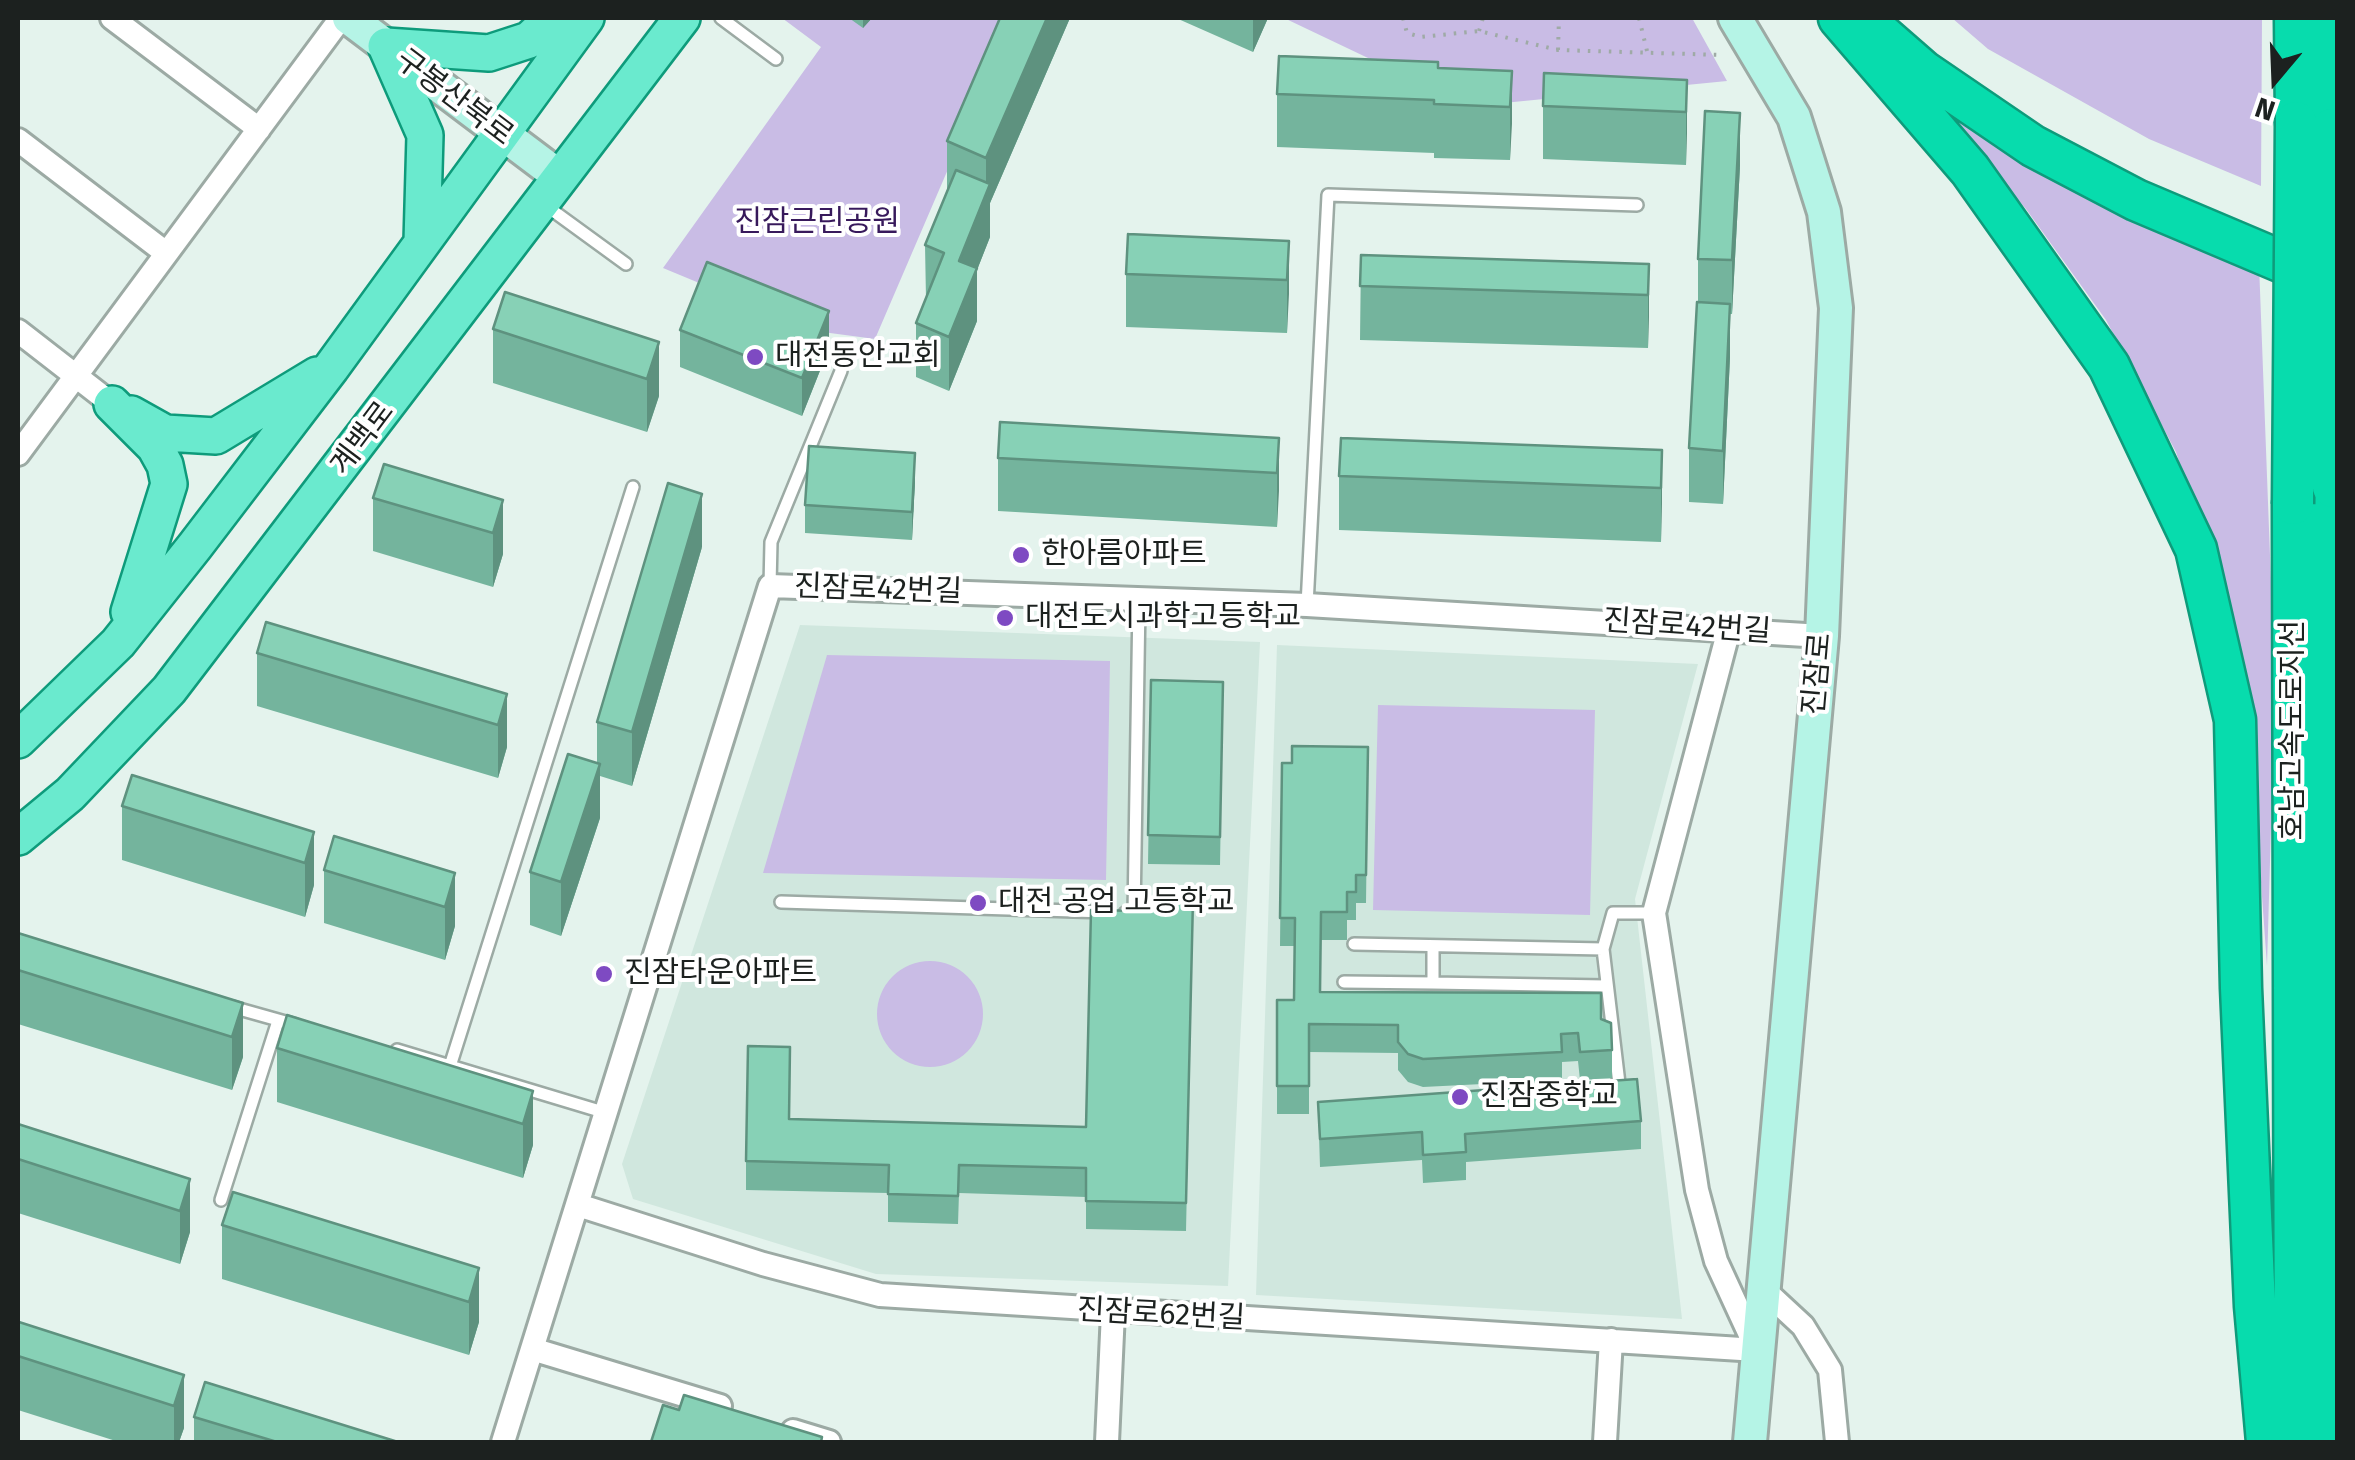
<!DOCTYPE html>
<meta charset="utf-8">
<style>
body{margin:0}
#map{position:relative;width:2355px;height:1460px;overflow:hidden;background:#e4f3ed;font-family:"Fira Sans",sans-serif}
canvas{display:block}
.frame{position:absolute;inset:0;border:20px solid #1c211f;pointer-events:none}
.north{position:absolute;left:2225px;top:30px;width:100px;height:100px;-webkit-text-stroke:8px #fff;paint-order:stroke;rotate:199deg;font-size:28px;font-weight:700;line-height:40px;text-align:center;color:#1c211f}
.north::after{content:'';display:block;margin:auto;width:35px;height:45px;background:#1c211f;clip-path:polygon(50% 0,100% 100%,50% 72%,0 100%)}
</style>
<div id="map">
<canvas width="2355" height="1460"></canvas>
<div class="frame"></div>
<div class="north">N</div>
</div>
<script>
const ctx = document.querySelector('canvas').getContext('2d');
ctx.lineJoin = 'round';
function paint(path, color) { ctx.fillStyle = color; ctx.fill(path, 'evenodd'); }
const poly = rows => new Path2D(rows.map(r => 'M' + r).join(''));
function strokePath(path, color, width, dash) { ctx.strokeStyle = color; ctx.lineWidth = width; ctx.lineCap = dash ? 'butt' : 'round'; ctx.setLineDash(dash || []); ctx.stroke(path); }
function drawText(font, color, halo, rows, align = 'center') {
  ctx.font = font + ' "Fira Sans","Noto Sans KR",sans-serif'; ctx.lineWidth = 8; ctx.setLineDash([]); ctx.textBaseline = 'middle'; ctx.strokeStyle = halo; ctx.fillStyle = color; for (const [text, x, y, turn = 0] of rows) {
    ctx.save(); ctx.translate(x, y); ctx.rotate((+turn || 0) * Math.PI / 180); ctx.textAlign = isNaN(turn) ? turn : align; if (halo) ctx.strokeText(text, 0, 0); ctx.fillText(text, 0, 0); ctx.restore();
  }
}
paint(poly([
 [800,625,1260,642,1228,1286,876,1274,633,1199,622,1164],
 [1277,645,1698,664,1635,899,1682,1319,1256,1295]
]), '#d0e7de');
paint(poly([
 [782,18,1013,18,875,339,815,331,663,268,821,47],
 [1284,18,1692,18,1727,81,1483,105,1450,97],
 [1952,18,2262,18,2261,186,2149,139,1988,49],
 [1920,87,2259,264,2275,688,2267,966,2250,729,2228,618,2176,452,2106,320,2026,209],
 [827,655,1110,661,1106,880,763,873],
 [1378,705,1595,710,1590,915,1373,910],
 '877 1014a53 53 0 1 1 106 0a53 53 0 1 1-106 0Z'
]), '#c9bce5');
const lane = poly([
 [721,18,776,59],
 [545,205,626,264],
 [770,586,771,542,841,371],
 [1307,605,1328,195,1637,205],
 [781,902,1106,912],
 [1125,913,1134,913,1139,602],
 [1354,944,1603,949,1613,913,1654,913],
 [1603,949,1620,1092],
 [1344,982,1433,983,1433,946],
 [1433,983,1605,986],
 [232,1007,296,1025],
 [397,1050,603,1112],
 [451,1063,633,487],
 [221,1200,278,1021]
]);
const street = poly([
 [112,18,259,129],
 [18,140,166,253],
 [18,331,112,404],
 [18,454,341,18],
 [578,1205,763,1264,880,1295,1757,1350,1716,1261,1697,1190,1654,913,1729,629],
 [1762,1288,1803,1326,1830,1370,1837,1442],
 [532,1349,720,1406],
 [793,1431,829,1442],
 [503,1442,770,586,1307,605,1822,636],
 [1107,1442,1113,1312],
 [1605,1442,1611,1340]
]);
const secondary = poly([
 [349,18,560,177],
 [1735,18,1794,117,1824,212,1836,308,1822,636,1750,1442]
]);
const primary = poly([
 [422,242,425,135,386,46,489,53,529,40,553,18],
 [112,404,155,447,165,465,169,484,129,612],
 [131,414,165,433,216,436,317,375],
 [18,740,118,643,195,546,331,368,586,18],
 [18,837,70,794,169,690,682,18]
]);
const highway = poly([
 [1839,18,1970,170,2109,366,2196,549,2235,720,2241,988,2255,1306,2267,1442],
 [2295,18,2296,122],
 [2331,18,2332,129],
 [1876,30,1923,71,2033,146,2136,200,2325,280],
 [2293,504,2295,1442],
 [2327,1442,2326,707,2333,487]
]);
strokePath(lane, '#9caaa4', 16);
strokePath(street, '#9caaa4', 28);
strokePath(secondary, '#9caaa4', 38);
strokePath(primary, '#0e9b7b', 40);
strokePath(highway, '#0e9b7b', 45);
strokePath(poly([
 [1403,18,1407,33,1421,37,1479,31,1558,50,1723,55],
 [1639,18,1648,55],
 [1479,31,1483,18],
 [1558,50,1559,18]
]), '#9faaa6', 4, [2.5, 8]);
strokePath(lane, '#fff', 11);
strokePath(street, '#fff', 22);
strokePath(secondary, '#b5f4e6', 32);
strokePath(primary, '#6aeace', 35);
strokePath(highway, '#07dcad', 40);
const highwayBridge = poly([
 [2332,129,2333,487],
 [2293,504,2296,122]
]);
strokePath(highwayBridge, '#0e9b7b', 45, []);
strokePath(highwayBridge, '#07dcad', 40);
paint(poly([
 [849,18,872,18,863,28],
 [1000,18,1070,18,990,203,990,237,977,270,977,321,949,391,916,377,916,323,926,299,925,245,947,191,947,141],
 [1176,18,1268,18,1253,52],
 [1438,68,1512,71,1510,160,1434,158,1434,153,1277,147,1277,94],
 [1687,80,1686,165,1543,159,1543,106],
 [1740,166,1732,314,1730,314,1730,357,1723,504,1689,502,1689,448,1698,302,1698,259],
 [1289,241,1287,333,1126,327,1126,274],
 [1361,255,1649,264,1648,348,1360,340],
 [493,329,659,342,659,396,647,432,493,383],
 [680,330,829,348,802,416,680,367],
 [1279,438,1277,527,998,511,998,458],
 [1662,450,1661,542,1339,530,1339,476],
 [915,481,912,540,805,533,805,505],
 [373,498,503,500,503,554,493,587,373,551],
 [702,547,632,786,600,776,600,818,561,936,530,925,530,872,597,763,597,722],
 [257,653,507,694,507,747,498,778,257,706],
 [1151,680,1223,682,1220,865,1148,864],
 [1368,747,1366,903,1356,903,1356,920,1347,920,1347,940,1321,940,1321,992,1601,1019,1612,1050,1612,1078,1580,1080,1578,1061,1562,1062,1562,1080,1423,1087,1408,1082,1398,1070,1398,1053,1309,1052,1309,1114,1277,1114,1277,1000,1294,1000,1295,946,1280,946,1282,763,1292,763],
 [122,806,314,832,314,885,305,917,122,860],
 [324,870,455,873,455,926,445,960,324,923],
 [1193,899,1186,1231,1086,1229,1086,1197,959,1193,958,1224,888,1222,888,1193,746,1190,746,1161,789,1119,1086,1127,1139,911],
 [18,933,243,1003,243,1057,232,1090,18,1024],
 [277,1048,533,1091,533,1145,523,1178,277,1102],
 [1318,1102,1641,1121,1641,1149,1466,1162,1466,1180,1423,1183,1422,1160,1320,1167],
 [18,1124,190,1179,190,1232,180,1264,18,1213],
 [222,1225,479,1268,479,1322,469,1355,222,1279],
 [18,1328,184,1375,184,1428,179,1442,119,1442,18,1410],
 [194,1417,398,1442,194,1442]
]), '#74b49d');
paint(poly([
 [863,18,872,18,863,28],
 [1047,18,1070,18,990,203,990,237,977,270,977,321,949,391,949,337,959,261,986,193,986,158],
 [1253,18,1268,18,1253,52],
 [1512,71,1512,124,1510,160,1510,107],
 [1687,80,1687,133,1686,165,1686,112],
 [1740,113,1740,166,1732,314,1732,260],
 [1289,241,1289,294,1287,333,1287,280],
 [1649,264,1649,317,1648,348,1648,295],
 [1730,304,1730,357,1723,504,1723,451],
 [829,311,829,348,802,416,802,378],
 [659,342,659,396,647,432,647,379],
 [1279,438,1279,491,1277,527,1277,473],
 [1662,450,1662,503,1661,542,1661,488],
 [915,453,915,481,912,540,912,512],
 [702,494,702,547,632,786,632,732],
 [503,500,503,554,493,587,493,533],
 [507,694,507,747,498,778,498,725],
 [600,764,600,818,561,936,561,882],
 [314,832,314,885,305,917,305,863],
 [455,873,455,926,445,960,445,907],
 [243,1003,243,1057,232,1090,232,1037],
 [533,1091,533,1145,523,1178,523,1124],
 [190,1179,190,1232,180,1264,180,1211],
 [479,1268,479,1322,469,1355,469,1302],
 [184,1375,184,1428,179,1442,174,1442,174,1406]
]), '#5e927f');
const building = poly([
 [1000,18,1047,18,986,158,947,141,1000,18],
 [1279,56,1438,62,1438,68,1512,71,1510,107,1434,104,1434,100,1277,94,1279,56],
 [1544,73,1687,80,1686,112,1543,106,1544,73],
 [1705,111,1740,113,1732,260,1698,259,1705,111],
 [956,170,990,184,959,261,977,268,949,337,916,323,944,253,925,245,956,170],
 [1128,234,1289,241,1287,280,1126,274,1128,234],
 [1361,255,1649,264,1648,295,1360,286,1361,255],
 [707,262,829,311,802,378,680,330,707,262],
 [505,292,659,342,647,379,493,329,505,292],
 [1697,302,1730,304,1723,451,1689,448,1697,302],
 [1000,422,1279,438,1277,473,998,458,1000,422],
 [1341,438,1662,450,1661,488,1339,476,1341,438],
 [809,446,915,453,912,512,805,505,809,446],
 [384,464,503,500,493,533,373,498,384,464],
 [668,483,702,494,632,732,597,722,668,483],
 [266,622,507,694,498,725,257,653,266,622],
 [1151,680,1223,682,1220,837,1148,835,1151,680],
 [1292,746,1368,747,1366,875,1356,875,1356,892,1347,892,1347,912,1321,912,1320,992,1601,993,1601,1019,1611,1023,1612,1050,1580,1052,1578,1033,1561,1034,1562,1052,1423,1059,1408,1054,1398,1042,1398,1025,1309,1024,1309,1086,1277,1086,1277,1000,1294,1000,1295,918,1280,918,1282,763,1292,763,1292,746],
 [568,754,600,764,561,882,530,872,568,754],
 [132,775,314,832,305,863,122,806,132,775],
 [334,836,455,873,445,907,324,870,334,836],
 [1140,897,1193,899,1186,1203,1086,1201,1086,1168,959,1165,958,1196,888,1194,889,1165,746,1161,748,1046,790,1047,789,1119,1086,1127,1091,910,1139,911,1140,897],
 [18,933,243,1003,232,1037,18,970,18,933],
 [287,1015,533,1091,523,1124,277,1048,287,1015],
 [1637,1079,1641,1121,1465,1134,1466,1152,1423,1155,1422,1132,1320,1139,1318,1102,1637,1079],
 [18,1124,190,1179,180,1211,18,1159,18,1124],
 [233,1192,479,1268,469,1302,222,1225,233,1192],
 [19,1322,184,1375,174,1406,18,1356,18,1328,19,1322],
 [205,1382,398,1442,277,1442,194,1417,205,1382],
 [684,1395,822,1437,821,1442,651,1442,663,1405,679,1410,684,1395]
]);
paint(building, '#87d1b6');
strokePath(building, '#5e927f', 2.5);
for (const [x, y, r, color] of [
 [755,357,10,"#7e4ac2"],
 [1021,555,10,"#7e4ac2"],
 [1005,618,10,"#7e4ac2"],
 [978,903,10,"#7e4ac2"],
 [604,974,10,"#7e4ac2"],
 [1460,1097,10,"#7e4ac2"]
]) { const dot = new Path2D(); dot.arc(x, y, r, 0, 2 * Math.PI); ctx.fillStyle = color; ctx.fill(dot); strokePath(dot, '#fff', 4); }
drawText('30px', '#1c211f', '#fff', [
 ["구봉산북로",454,98,37],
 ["계백로",363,439,-53],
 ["진잠로42번길",878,590,2],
 ["진잠로42번길",1687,627,4],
 ["진잠로",1818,674,-85],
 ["호남고속도로지선",2294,730,-90],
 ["진잠로62번길",1161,1315,3]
]);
drawText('30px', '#37195b', '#fff', [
 ["진잠근린공원",817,223]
]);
drawText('30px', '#1c211f', '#fff', [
 ["대전동안교회",775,357],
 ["한아름아파트",1041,555],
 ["대전도시과학고등학교",1025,618],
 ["대전 공업 고등학교",998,903],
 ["진잠타운아파트",624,974],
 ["진잠중학교",1480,1097]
], 'left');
</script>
